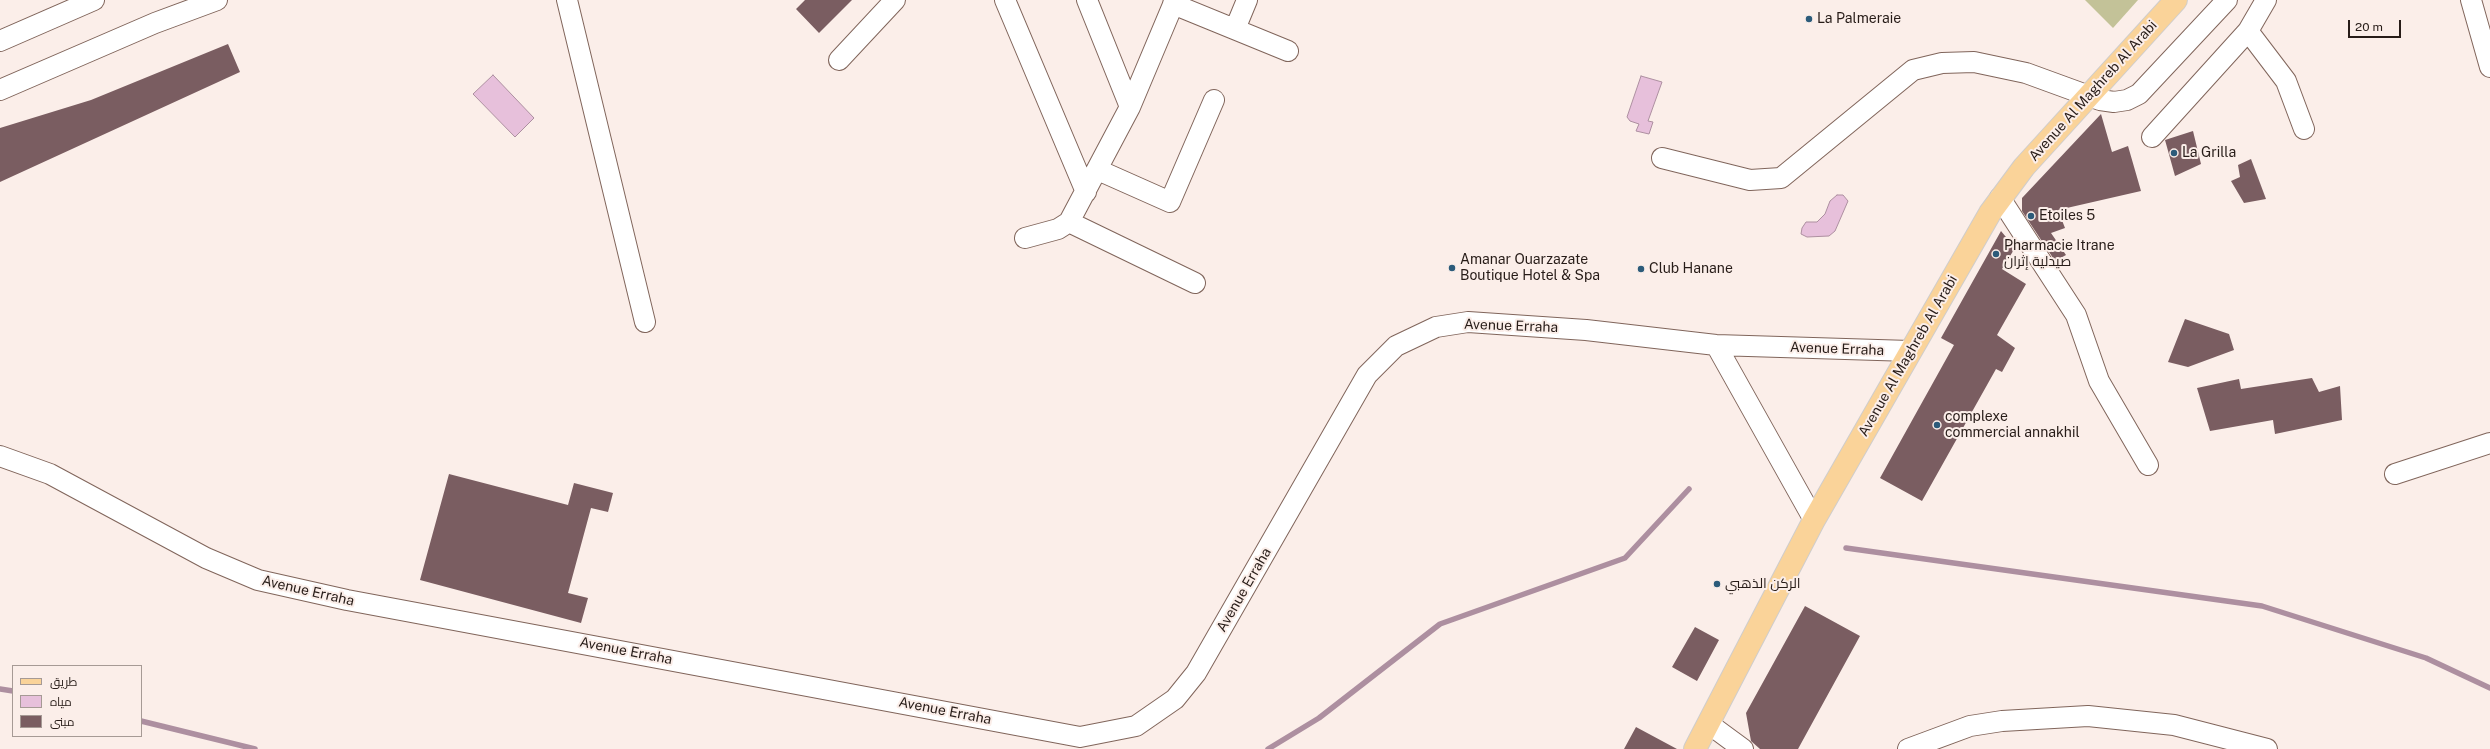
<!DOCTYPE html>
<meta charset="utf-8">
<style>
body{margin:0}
#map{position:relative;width:2490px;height:749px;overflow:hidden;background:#fbeee9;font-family:"Public Sans",Cairo,sans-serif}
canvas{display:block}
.legend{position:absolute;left:12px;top:665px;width:130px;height:72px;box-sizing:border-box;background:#fbeee9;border:1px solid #a69a95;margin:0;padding:5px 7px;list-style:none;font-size:12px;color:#271c18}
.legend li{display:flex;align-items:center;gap:8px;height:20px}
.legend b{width:20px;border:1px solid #a69a95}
.scale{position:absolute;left:2348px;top:20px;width:53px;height:18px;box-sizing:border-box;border:2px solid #271c18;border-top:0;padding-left:5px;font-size:12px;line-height:14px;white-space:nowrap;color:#271c18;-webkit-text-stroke:3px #fbeee9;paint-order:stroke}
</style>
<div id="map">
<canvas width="2490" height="749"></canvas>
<ul class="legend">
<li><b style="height:5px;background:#fad399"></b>طريق</li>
<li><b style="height:11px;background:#e7c0db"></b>مياه</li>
<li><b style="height:11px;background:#7a5d61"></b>مبنى</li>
</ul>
<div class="scale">20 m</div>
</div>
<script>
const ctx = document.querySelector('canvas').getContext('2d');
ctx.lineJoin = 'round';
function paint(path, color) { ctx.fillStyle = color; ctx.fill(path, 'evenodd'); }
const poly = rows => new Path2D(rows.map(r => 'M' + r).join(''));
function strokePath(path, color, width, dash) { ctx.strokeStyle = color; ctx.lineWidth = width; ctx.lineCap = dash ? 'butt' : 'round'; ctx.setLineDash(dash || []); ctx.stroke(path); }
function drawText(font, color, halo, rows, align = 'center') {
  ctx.font = font + ' "Public Sans",Cairo,sans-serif'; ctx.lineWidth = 4; ctx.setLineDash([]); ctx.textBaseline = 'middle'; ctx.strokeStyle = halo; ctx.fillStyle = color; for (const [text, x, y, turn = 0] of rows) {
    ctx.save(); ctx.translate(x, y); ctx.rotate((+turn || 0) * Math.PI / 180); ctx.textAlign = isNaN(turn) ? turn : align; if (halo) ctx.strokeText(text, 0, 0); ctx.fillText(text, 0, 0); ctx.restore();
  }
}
paint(poly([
 [2085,0,2138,0,2113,28]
]), '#c3c298');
const water = poly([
 [493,75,534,118,515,137,473,94,493,75],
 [1641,76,1662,82,1648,121,1653,122,1649,134,1636,131,1639,124,1630,121,1627,117,1641,76],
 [1837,195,1843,195,1848,201,1835,231,1829,236,1807,237,1801,234,1802,228,1806,222,1817,222,1825,214,1830,201,1837,195]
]);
paint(water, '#e7c0db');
strokePath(water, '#ad8fa0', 1);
strokePath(poly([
 [1846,548,2262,606,2426,658,2490,688],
 [0,689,13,691],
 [141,721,255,749],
 [1268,749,1319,718,1440,624,1625,558,1689,489]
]), '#ad8fa0', 5.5);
paint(poly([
 [805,0,852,0,819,33,796,9],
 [228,44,240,72,0,182,0,128,91,100],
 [2101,114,2112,152,2128,146,2141,191,2058,210,2065,228,2051,233,2066,255,2055,261,2022,211,2022,198],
 [2193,131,2201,164,2175,176,2165,140],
 [2251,159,2266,199,2244,203,2231,181,2240,177,2238,165],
 [2001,231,2015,248,2002,269,2026,284,1997,335,2015,348,2002,372,1996,369,1922,501,1880,478,1954,345,1941,338],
 [2185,319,2229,334,2234,350,2188,367,2168,362],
 [2312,378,2319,392,2340,386,2342,420,2275,434,2273,420,2210,431,2197,388,2239,379,2241,389],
 [449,474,568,505,574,483,613,493,608,512,591,508,568,593,588,598,581,623,420,580],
 [1805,606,1860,636,1798,749,1760,749,1751,741,1746,713],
 [1695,627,1719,640,1697,681,1672,667],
 [1636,727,1677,749,1624,749]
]), '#7a5d61');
const minor = poly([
 [567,0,645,322],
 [1005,0,1086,192],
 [1087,0,1130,107],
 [2471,0,2490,67],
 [1173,4,1288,51],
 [1235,29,1247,0],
 [2248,31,2286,81,2304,129],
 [0,41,94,0],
 [839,60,895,0],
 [0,90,155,23,217,0],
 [2152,137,2248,31,2266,0],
 [1662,158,1750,180,1781,178,1913,70,1942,63,1974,62,2026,73,2100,100,2114,102,2127,100,2139,94,2227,0],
 [1098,170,1170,202,1214,100],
 [2000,198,2076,315,2099,381,2148,465],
 [1069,222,1195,283],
 [1025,238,1058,229,1069,222,1130,107,1175,0],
 [1716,345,1814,520],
 [0,456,50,474,206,558,258,580,347,600,1080,737,1136,726,1175,699,1196,673,1367,375,1396,346,1436,327,1468,322,1586,330,1716,345,1910,351],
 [2395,474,2490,443],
 [1709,724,1743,749],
 [1908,749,1970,726,2002,721,2088,716,2174,725,2267,749]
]);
const major = poly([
 [1695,749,1814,520,1990,213,2024,167,2176,0]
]);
strokePath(minor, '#80655b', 22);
strokePath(major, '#cfcdcc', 24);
strokePath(minor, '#fff', 20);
strokePath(major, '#fad399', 22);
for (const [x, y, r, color] of [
 [1809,19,4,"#2c5b7a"],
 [2174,153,4,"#2c5b7a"],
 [2031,216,4,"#2c5b7a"],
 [1996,254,4,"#2c5b7a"],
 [1452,268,4,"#2c5b7a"],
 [1641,269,4,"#2c5b7a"],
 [1937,425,4,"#2c5b7a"],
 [1717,584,4,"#2c5b7a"]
]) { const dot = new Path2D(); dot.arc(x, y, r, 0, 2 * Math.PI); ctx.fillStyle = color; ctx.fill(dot); strokePath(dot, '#fbeee9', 1.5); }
drawText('14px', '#271c18', '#fbeee9', [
 ["La Palmeraie",1817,19],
 ["La Grilla",2182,153],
 ["Etoiles 5",2039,216],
 ["Pharmacie Itrane",2004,246],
 ["صيدلية إثران",2004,262],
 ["Amanar Ouarzazate",1460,260],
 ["Boutique Hotel & Spa",1460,276],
 ["Club Hanane",1649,269],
 ["complexe",1945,417],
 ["commercial annakhil",1945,433],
 ["الركن الذهبي",1725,584]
], 'left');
drawText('14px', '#271c18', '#fbeee9', [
 ["Avenue Al Maghreb Al Arabi",2093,91,-48],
 ["Avenue Erraha",1511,326,2],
 ["Avenue Erraha",1837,349,2],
 ["Avenue Al Maghreb Al Arabi",1908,356,-60],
 ["Avenue Erraha",1244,590,-60],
 ["Avenue Erraha",308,591,13],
 ["Avenue Erraha",626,651,11],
 ["Avenue Erraha",945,711,11]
]);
</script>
